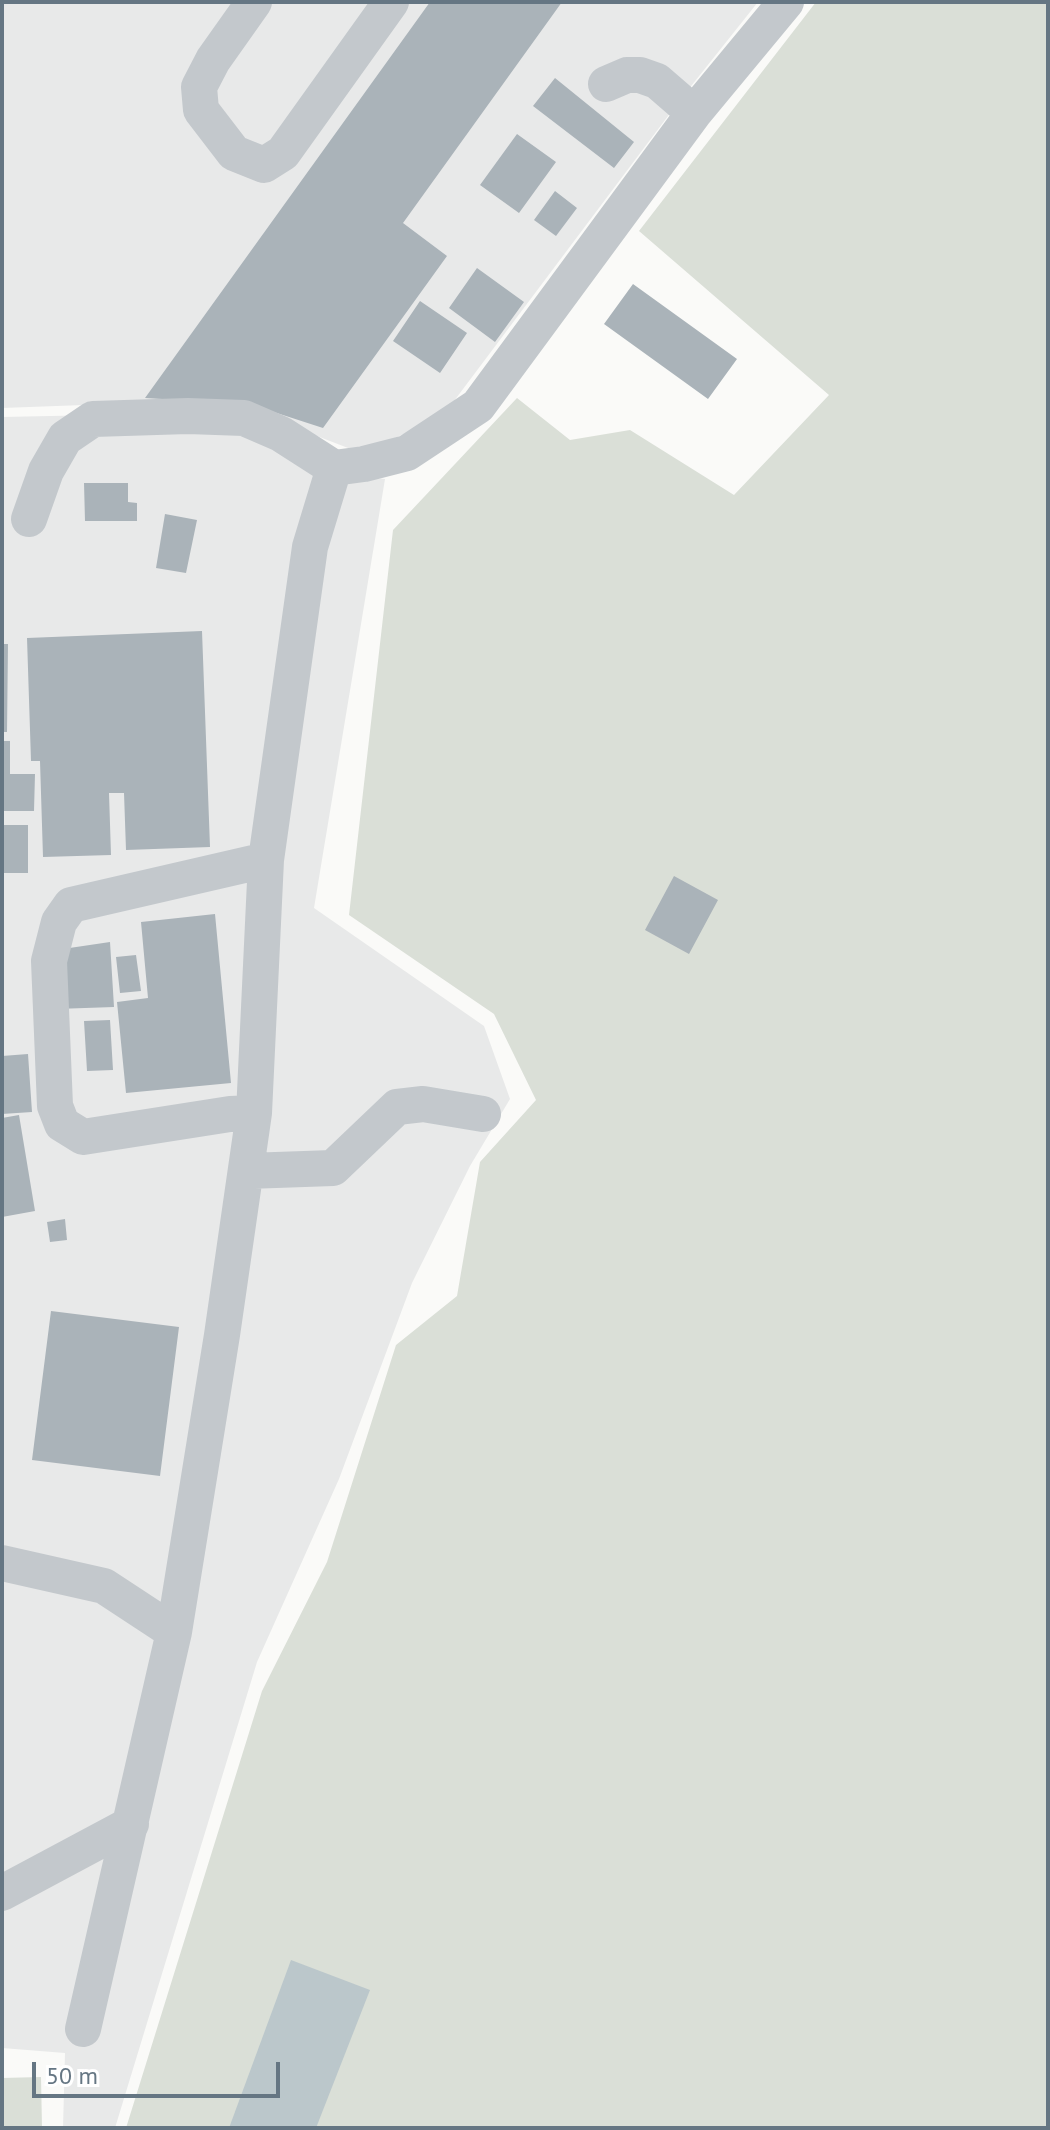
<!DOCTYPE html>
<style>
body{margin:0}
#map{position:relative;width:1050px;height:2130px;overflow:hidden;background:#fafaf8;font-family:"PT Sans",sans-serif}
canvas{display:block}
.frame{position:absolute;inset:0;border:4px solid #657683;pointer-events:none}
.scale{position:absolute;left:32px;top:2062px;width:248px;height:36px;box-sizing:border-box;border:4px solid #657683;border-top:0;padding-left:10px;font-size:24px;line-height:28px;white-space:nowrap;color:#657683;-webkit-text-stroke:6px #fff;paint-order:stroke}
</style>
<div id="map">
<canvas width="1050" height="2130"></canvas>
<div class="frame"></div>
<div class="scale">50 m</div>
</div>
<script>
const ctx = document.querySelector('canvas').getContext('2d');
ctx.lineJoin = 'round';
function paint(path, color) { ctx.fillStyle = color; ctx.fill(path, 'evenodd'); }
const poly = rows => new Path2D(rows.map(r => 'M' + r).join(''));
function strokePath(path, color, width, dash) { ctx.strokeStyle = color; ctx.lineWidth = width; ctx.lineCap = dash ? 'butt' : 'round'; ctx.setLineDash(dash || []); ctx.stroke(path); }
paint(poly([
 [2,2,758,2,680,100,442,417,361,453,242,407,111,404,2,408],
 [245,412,366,477,385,479,314,908,484,1026,510,1099,470,1166,412,1283,339,1479,257,1662,115,2128,63,2128,65,2053,2,2048,2,417]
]), '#e8e9e9');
paint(poly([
 [816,2,1048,2,1048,2128,126,2128,262,1691,327,1562,396,1345,457,1296,480,1162,536,1100,494,1014,349,915,393,530,517,398,570,440,630,430,734,495,829,395,639,231],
 [41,2077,42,2128,2,2128,2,2078]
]), '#dadfd7');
paint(poly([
 [291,1960,370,1990,316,2128,229,2128]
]), '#bbc7cb');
paint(poly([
 [430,2,562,2,403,223,447,256,323,428,249,404,145,398],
 [555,78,634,142,614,168,533,106],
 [517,134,556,162,519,213,480,185],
 [555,191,577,208,556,236,534,220],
 [477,268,524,302,495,342,449,308],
 [633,284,737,359,708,399,604,324],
 [420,301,467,333,440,373,393,341],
 [84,483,128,483,128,502,137,503,137,521,85,521],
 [165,514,197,520,186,573,156,568],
 [202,631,210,847,126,850,124,793,109,793,111,855,43,857,40,761,31,761,27,638],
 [2,644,8,644,7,732,2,732],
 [2,741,10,741,10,774,35,774,34,811,2,811],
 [2,825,28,825,28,873,2,873],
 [674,876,718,900,689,954,645,930],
 [215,914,231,1083,126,1093,117,1002,148,998,141,922],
 [110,942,114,1007,56,1009,56,950],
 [136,955,141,991,120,993,116,957],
 [110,1020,113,1070,87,1071,84,1021],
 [28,1054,32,1112,2,1114,2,1056],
 [19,1115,35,1211,2,1217,2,1118],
 [65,1219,67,1240,50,1242,47,1222],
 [51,1311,179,1327,160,1476,32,1460]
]), '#aab3b9');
strokePath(poly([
 [254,2,213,60,199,87,201,110,234,153,264,165,283,153,391,2],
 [606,84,627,75,640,75,657,81,694,113],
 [29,519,46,471,65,438,93,419,188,416,244,418,281,434,334,468],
 [266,860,71,905,59,922,49,961,55,1106,62,1124,83,1137,230,1114,254,1113,266,860,310,547,334,468,364,464,407,453,478,406,694,113,786,2],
 [247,1171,333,1168,397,1107,423,1104,483,1114],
 [2,1563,104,1586,174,1632,222,1335,254,1113],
 [2,1893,131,1824],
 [83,2029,174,1632]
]), '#c3c8cc', 36);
</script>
